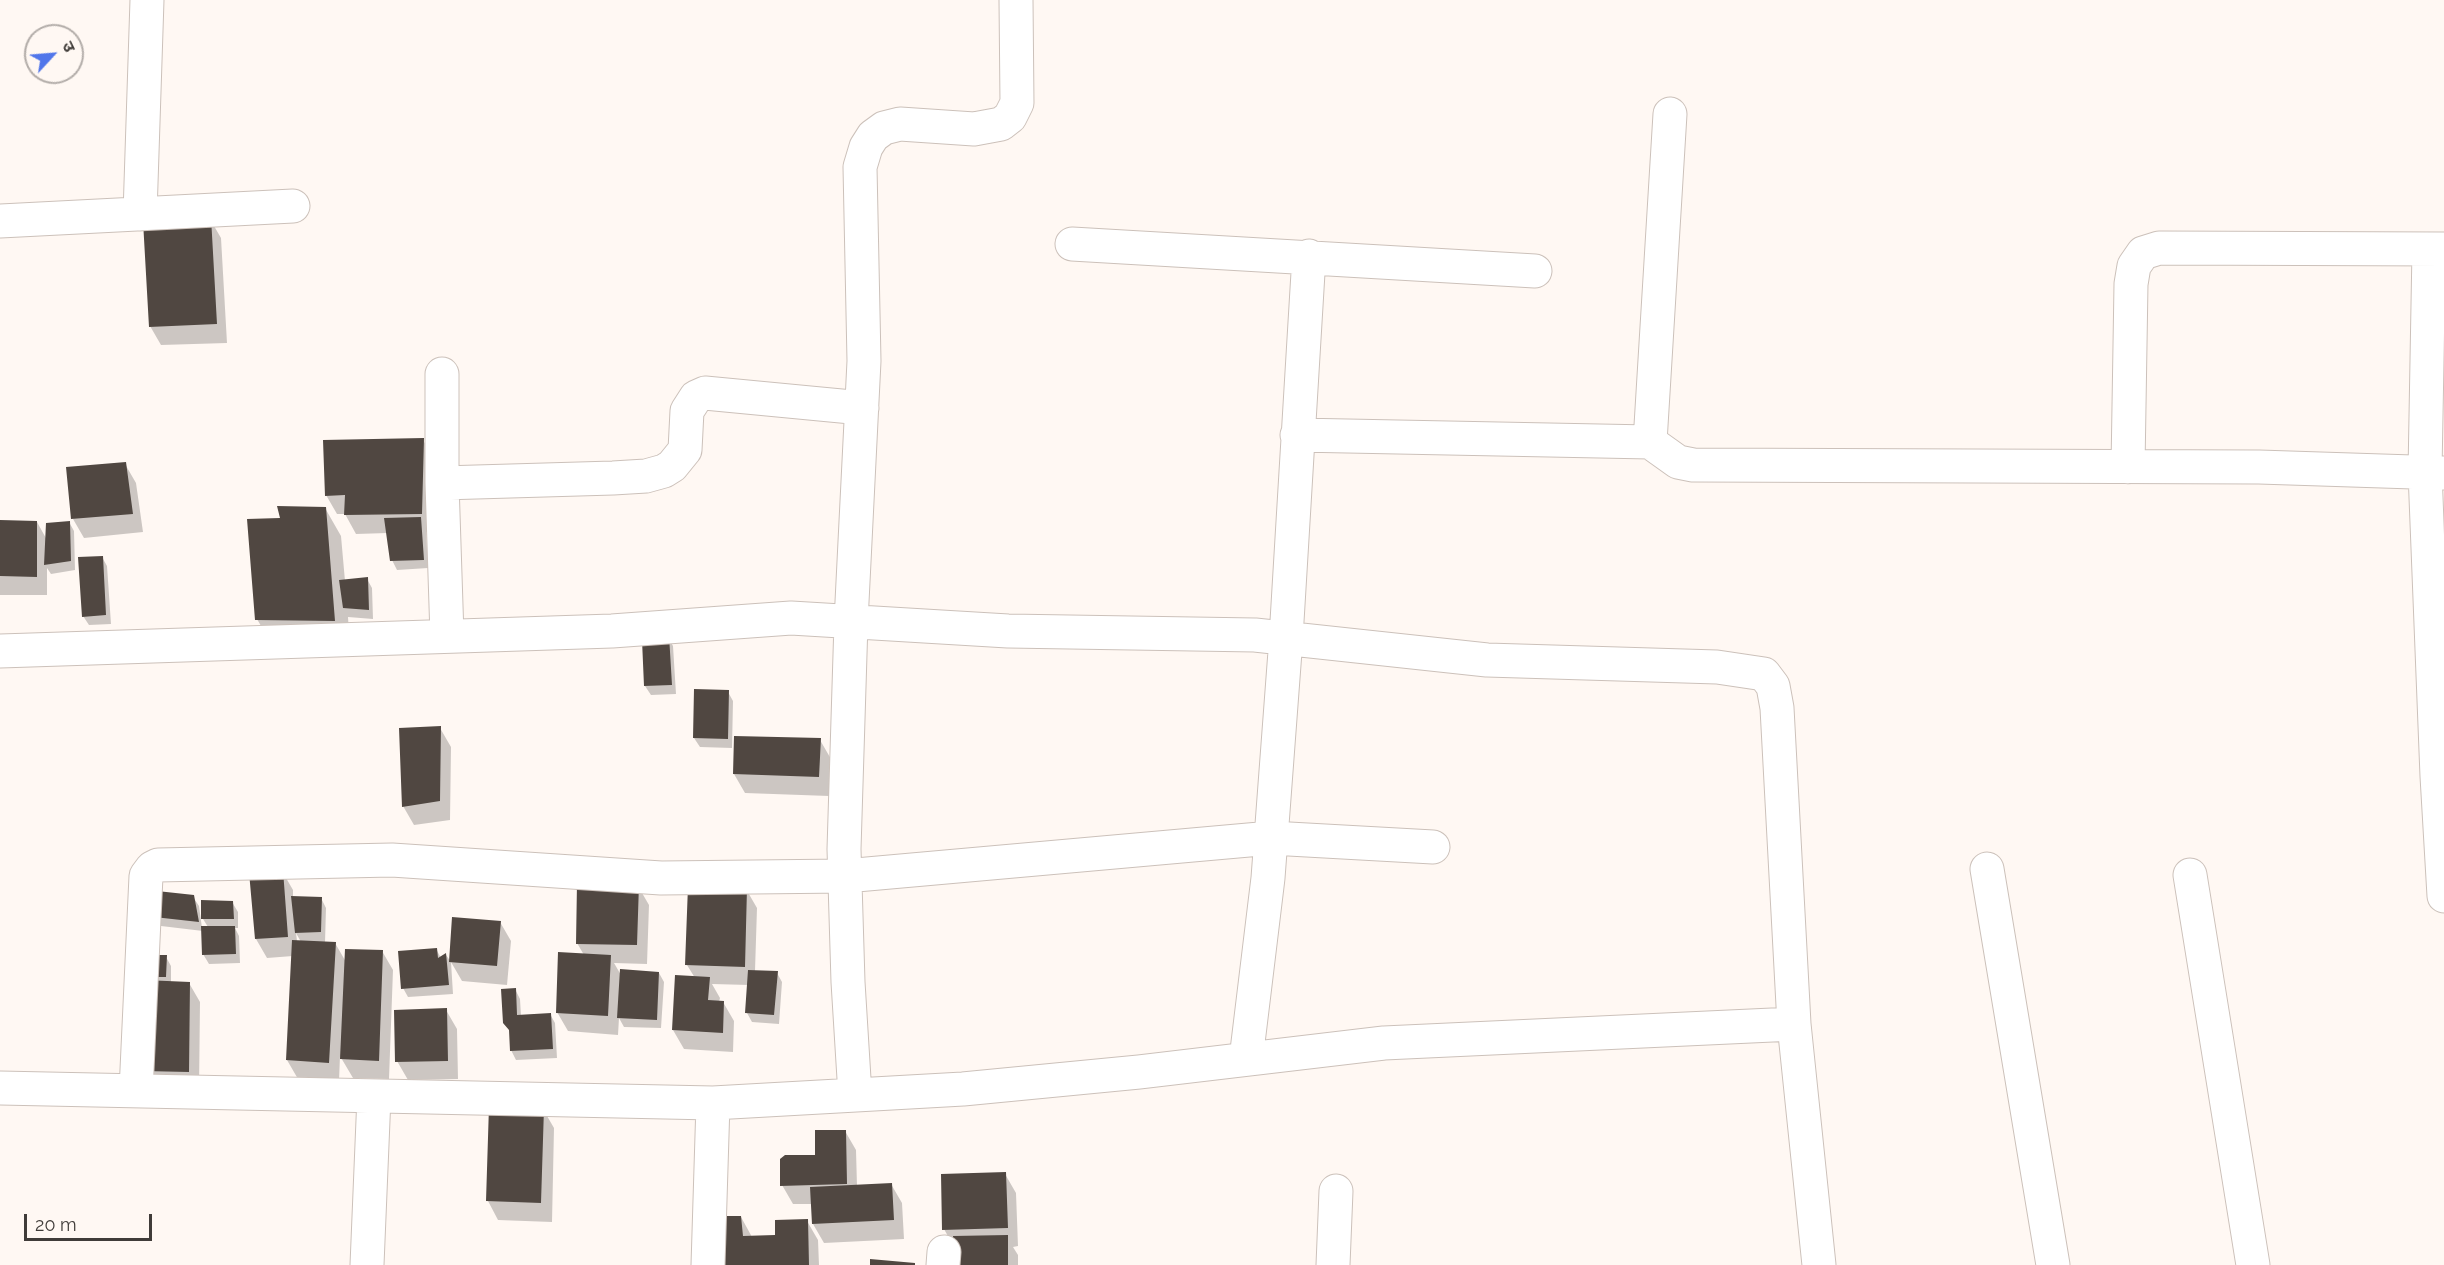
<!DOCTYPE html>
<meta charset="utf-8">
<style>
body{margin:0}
#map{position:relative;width:2444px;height:1265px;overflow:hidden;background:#fff8f3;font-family:Raleway,"Noto Sans Devanagari",sans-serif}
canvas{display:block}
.north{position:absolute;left:24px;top:24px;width:60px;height:60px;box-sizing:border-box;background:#fff8f3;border:2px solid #b3ada9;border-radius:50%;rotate:64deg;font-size:16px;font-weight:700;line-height:24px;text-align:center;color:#403c39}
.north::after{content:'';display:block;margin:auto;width:21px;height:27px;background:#5176ea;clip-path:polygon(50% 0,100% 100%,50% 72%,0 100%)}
.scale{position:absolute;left:24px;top:1214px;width:128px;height:27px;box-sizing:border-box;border:3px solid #403c39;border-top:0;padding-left:8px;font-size:18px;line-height:21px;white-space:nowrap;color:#403c39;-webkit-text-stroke:4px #fff8f3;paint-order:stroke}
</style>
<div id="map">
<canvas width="2444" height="1265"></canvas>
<div class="north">उ</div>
<div class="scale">20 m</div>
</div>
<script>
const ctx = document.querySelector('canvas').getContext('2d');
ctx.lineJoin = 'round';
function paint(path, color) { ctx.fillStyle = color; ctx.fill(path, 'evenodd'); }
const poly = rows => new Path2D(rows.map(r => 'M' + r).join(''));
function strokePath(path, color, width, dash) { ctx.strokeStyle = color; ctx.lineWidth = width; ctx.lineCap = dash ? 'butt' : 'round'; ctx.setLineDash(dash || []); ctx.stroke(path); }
paint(poly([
 [210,219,221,238,227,343,161,345,150,326],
 [423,440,434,459,432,532,426,532,428,568,397,570,392,560,388,533,356,534,345,514,337,514,326,495],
 [125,464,136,483,143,532,84,538,73,519],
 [325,508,341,536,345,581,367,579,372,588,373,619,348,617,350,648,273,647,257,619,282,519],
 [0,522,37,522,47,540,69,522,74,531,75,570,51,574,47,568,47,595,0,595],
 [102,557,107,566,111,624,89,625,83,616],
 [668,637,673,646,676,694,651,695,645,686],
 [728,692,733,701,732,748,700,747,694,738],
 [440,728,451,747,450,820,414,825,403,806],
 [736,737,820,740,831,759,829,796,745,793,734,774],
 [282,871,293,890,293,897,321,898,326,908,325,943,335,943,346,962,382,951,393,970,389,1079,353,1078,340,1056,339,1081,298,1079,287,1060,293,956,267,958,256,939],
 [296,933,301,942,297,941],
 [638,886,649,905,647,964,614,963,621,975,659,973,664,982,661,1028,624,1027,619,1018,618,1035,568,1031,557,1012,584,955,577,943],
 [746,889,757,908,755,971,777,973,782,982,779,1024,752,1022,747,1013,749,985,712,984,720,998,719,1002,723,1002,734,1021,733,1052,684,1049,673,1030,676,977,695,978,687,965],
 [193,897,199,906,202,928,208,927,203,919,232,902,238,912,238,928,235,928,239,936,240,963,209,964,203,954,203,931,161,926,156,916],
 [500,922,511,941,507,985,462,981,451,962],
 [436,949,441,958,446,955,451,962,453,994,408,997,403,988],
 [148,957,166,957,171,966,171,983,189,983,200,1002,199,1090,155,1089,144,1070],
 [515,989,520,999,521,1016,550,1014,555,1023,557,1058,516,1060,511,1050,511,1033],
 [446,1010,457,1029,458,1079,408,1080,397,1061],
 [543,1109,554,1128,552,1222,498,1220,488,1201],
 [845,1131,856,1150,857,1186,891,1184,902,1203,904,1239,824,1243,813,1224,812,1204,793,1204,782,1185],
 [1005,1174,1016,1193,1018,1246,1013,1247,1018,1255,1018,1265,955,1265,955,1249,944,1229],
 [741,1217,752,1237,777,1237,807,1221,818,1240,819,1265,723,1265]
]), '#0003');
paint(poly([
 [211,217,217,324,149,327,143,221],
 [424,438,422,514,344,515,345,495,325,496,323,440],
 [126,462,133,514,71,519,66,467],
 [277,506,326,507,335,621,255,620,247,519,280,518],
 [421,517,424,560,390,561,384,518],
 [0,520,37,521,37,577,0,576],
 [70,521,71,561,44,565,46,523],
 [103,556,106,615,82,617,78,557],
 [368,577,369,610,343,608,339,580],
 [669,635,672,685,644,686,642,640],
 [694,689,729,690,728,739,693,738],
 [441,726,440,801,402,807,399,728],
 [734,736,821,738,819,777,733,774],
 [283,870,288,937,255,939,249,872],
 [577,883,639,884,637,945,576,944],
 [688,886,747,888,745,967,685,965],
 [157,891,194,895,199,922,154,917],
 [291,896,322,897,321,932,295,933],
 [201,900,233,901,234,919,201,919],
 [452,917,501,921,497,966,449,962],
 [201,926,235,926,236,954,202,955],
 [292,940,336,942,329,1063,286,1060],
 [437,948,438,958,446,953,449,985,401,989,398,951],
 [345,949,383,950,379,1061,340,1059],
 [558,952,611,955,608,1016,556,1013],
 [146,955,167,955,166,977,146,977],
 [620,969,659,972,657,1020,617,1018],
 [748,970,778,971,774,1015,745,1013],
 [675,975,710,977,708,1000,724,1001,723,1033,672,1030],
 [144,980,190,982,189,1072,143,1071],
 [516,988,517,1015,551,1013,553,1049,510,1051,509,1030,503,1023,501,989],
 [447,1008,448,1061,395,1062,394,1010],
 [489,1106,544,1108,541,1203,486,1201],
 [815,1130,846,1130,847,1184,780,1186,780,1159,785,1155,815,1155],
 [1006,1172,1008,1228,942,1230,941,1174],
 [892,1183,894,1220,812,1224,810,1187],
 [720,1216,741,1216,743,1236,775,1235,775,1220,808,1219,809,1265,722,1265],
 [1008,1235,1008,1265,954,1265,953,1236],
 [870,1259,915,1263,915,1265,870,1265]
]), '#504741');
const minor = poly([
 [140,214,147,0],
 [0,221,293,206],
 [1072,244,1535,271],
 [2429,249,2425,472,2437,776,2444,896],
 [442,374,442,483,447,636],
 [1297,435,1650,442,1670,114],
 [1650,442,1678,462,1693,465,2259,467,2444,473],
 [2128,467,2131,284,2134,266,2143,253,2159,248,2444,249],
 [442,483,613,478,646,476,664,471,672,466,685,450,687,411,696,397,705,393,862,408],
 [0,651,612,631,791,618,1008,631,1255,635,1487,660,1717,667,1764,674,1773,686,1777,708,1794,1024,1819,1265],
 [1987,869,2053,1265],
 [2190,875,2253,1265],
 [1246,1059,1268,878,1286,638,1309,256],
 [0,1088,713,1103,963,1089,1139,1072,1384,1043,1794,1024],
 [136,1091,146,876,152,868,158,865,392,860,661,878,845,876,1271,838,1433,847],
 [855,1095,848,982,844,849,851,622,864,361,860,167,866,147,873,136,884,128,900,124,974,129,1001,124,1010,117,1017,103,1016,0],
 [367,1265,374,1096],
 [708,1265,713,1103],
 [943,1265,944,1252],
 [1333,1265,1336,1191]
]);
strokePath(minor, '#ccc1ba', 35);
strokePath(minor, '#fff', 33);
</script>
